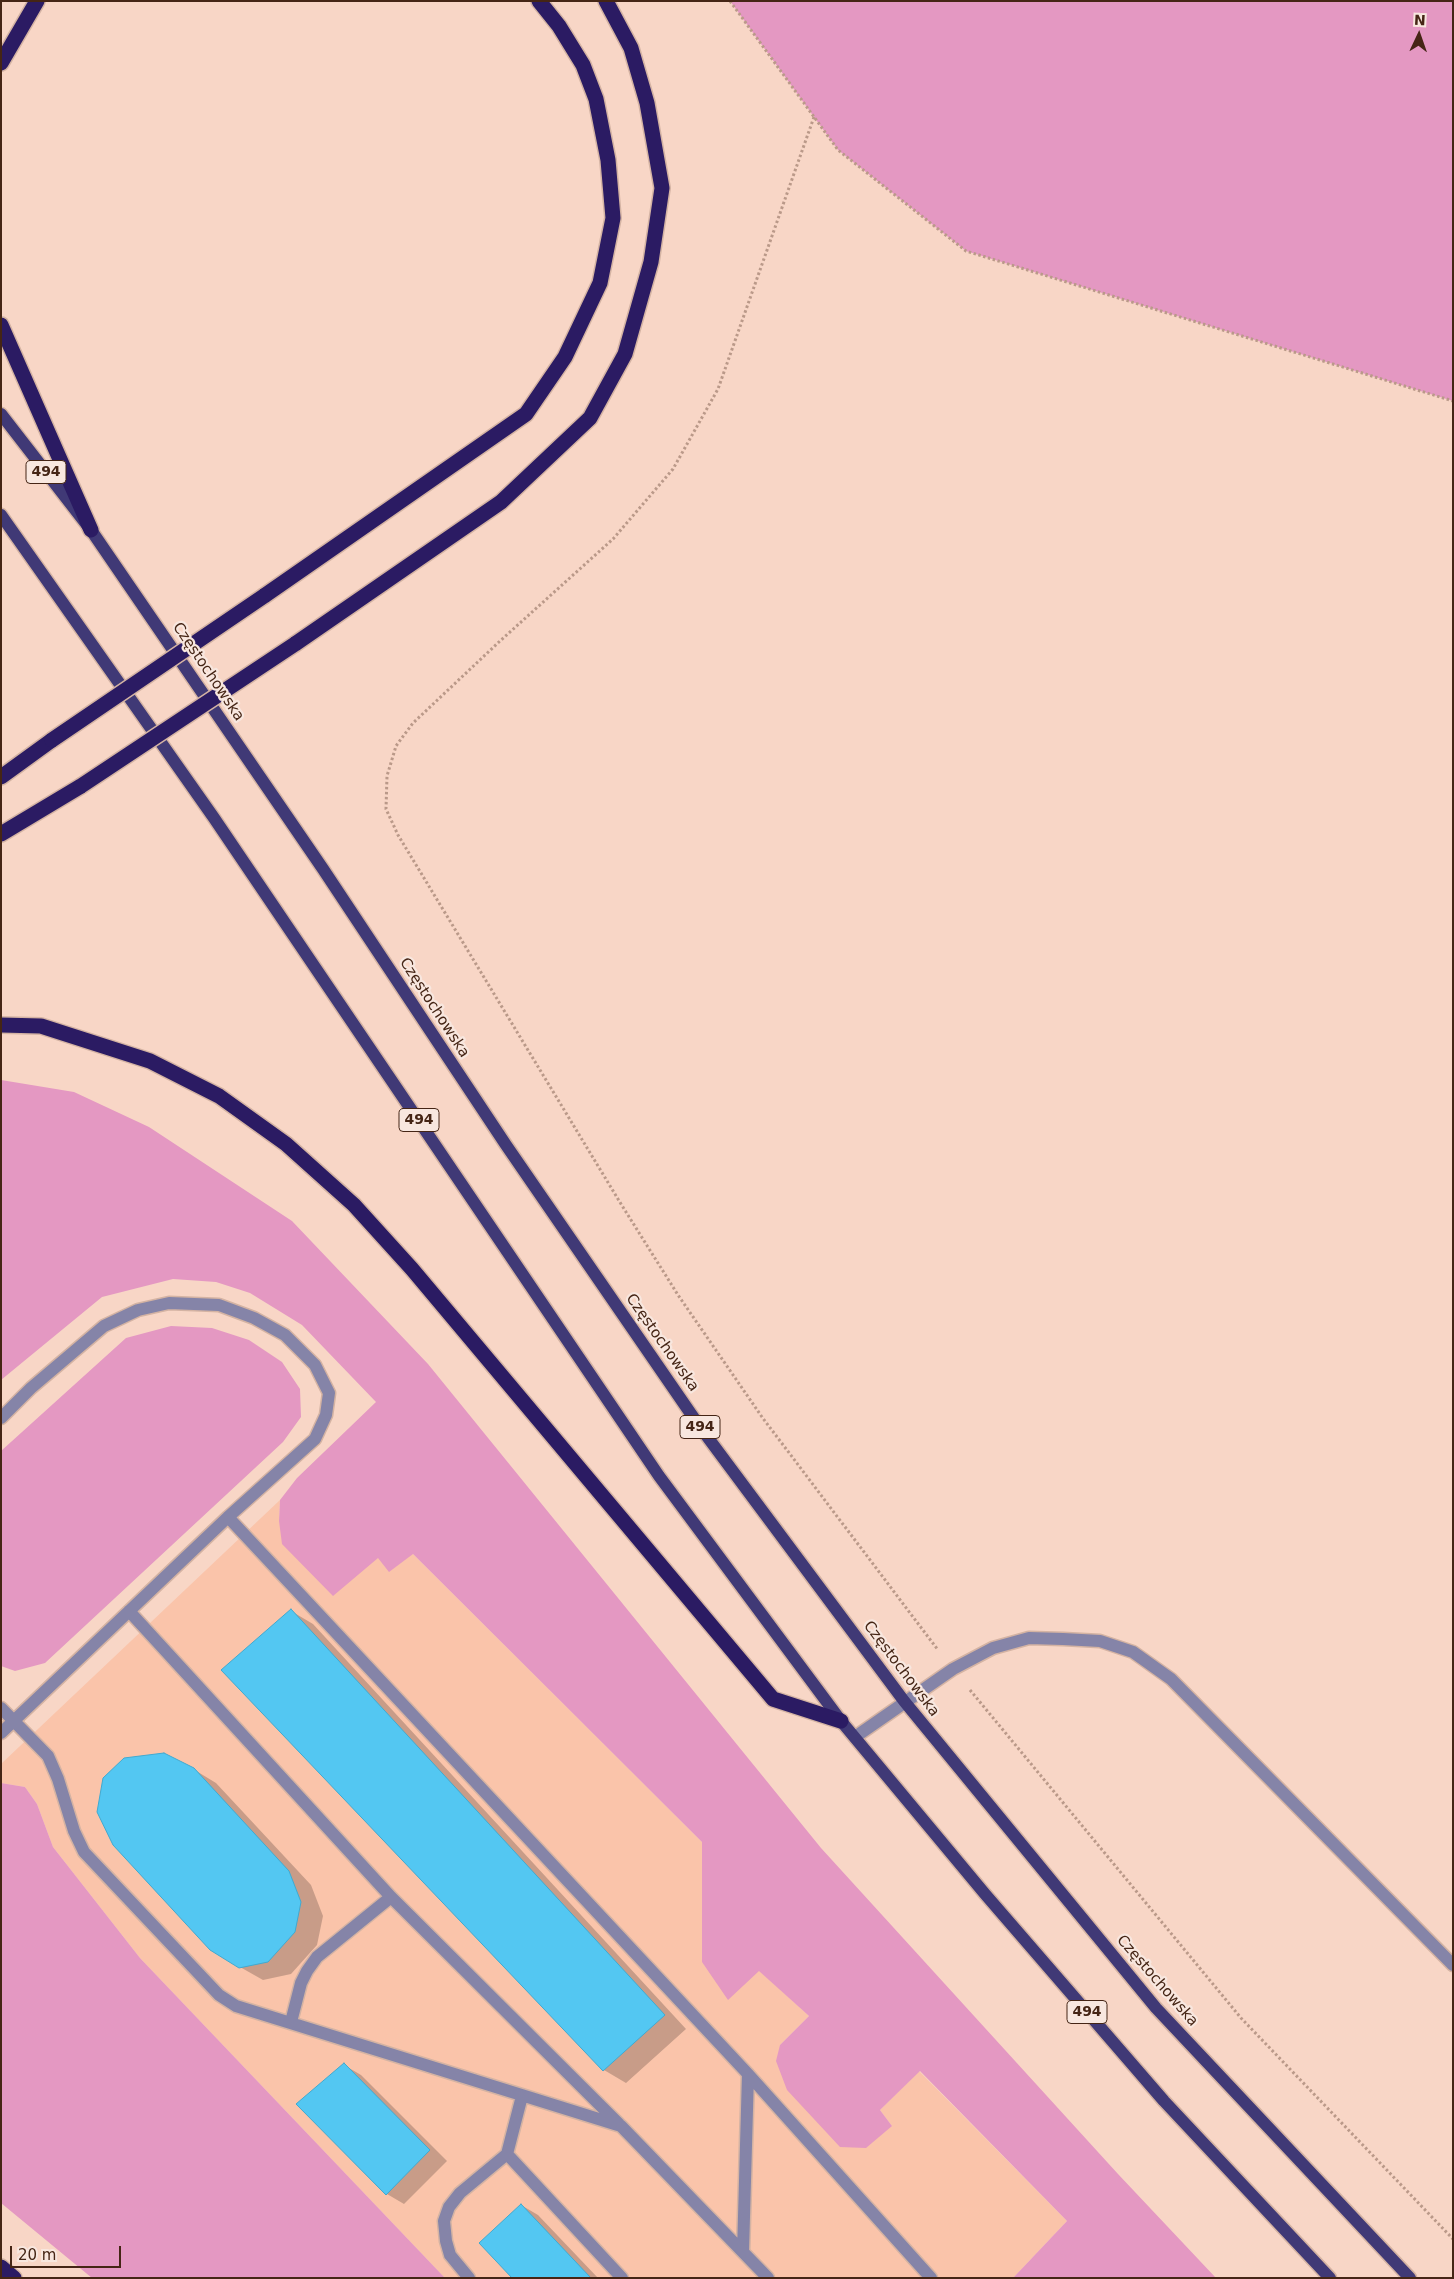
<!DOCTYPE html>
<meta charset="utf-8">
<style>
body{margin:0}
#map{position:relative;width:1454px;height:2279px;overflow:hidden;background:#f8d6c6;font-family:"DejaVu Sans",sans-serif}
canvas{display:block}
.frame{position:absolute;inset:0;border:2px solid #452515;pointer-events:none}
.north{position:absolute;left:1394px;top:10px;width:50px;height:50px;-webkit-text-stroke:4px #f8e7df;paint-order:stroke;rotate:3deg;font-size:14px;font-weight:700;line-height:20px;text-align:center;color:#452515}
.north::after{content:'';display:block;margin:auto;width:18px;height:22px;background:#452515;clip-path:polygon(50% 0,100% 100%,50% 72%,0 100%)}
.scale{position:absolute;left:10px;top:2246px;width:111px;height:22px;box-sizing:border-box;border:2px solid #452515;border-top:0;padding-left:6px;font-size:15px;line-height:18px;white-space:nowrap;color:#452515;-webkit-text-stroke:4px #f8e7df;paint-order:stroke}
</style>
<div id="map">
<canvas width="1454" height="2279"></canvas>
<div class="frame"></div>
<div class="north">N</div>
<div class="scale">20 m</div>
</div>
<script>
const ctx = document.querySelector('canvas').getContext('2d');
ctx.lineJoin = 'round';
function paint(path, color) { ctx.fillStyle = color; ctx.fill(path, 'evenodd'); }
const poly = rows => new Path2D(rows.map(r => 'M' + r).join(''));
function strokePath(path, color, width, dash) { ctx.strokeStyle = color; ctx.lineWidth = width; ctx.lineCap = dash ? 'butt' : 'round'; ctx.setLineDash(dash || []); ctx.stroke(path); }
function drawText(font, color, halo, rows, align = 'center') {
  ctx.font = font + ' "DejaVu Sans",sans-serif'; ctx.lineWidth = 4.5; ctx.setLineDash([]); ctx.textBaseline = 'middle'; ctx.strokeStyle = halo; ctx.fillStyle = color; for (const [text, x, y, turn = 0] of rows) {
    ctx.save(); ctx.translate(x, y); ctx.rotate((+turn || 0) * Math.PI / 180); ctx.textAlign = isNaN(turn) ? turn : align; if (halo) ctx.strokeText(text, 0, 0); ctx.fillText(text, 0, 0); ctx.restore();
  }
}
paint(poly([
 [280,1500,279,1521,378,1558,413,1554,702,1842,702,1962,759,1970,809,2016,780,2045,892,2126,880,2110,919,2071,1067,2221,1013,2278,445,2278,140,1958,53,1847,37,1804,25,1787,1,1783,1,1764]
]), '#fac4aa');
paint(poly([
 [730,1,1453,1,1453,401,966,251,838,150],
 [1,1080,74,1092,149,1127,292,1221,428,1364,821,1848,1118,2174,1216,2278,1013,2278,1067,2221,920,2071,880,2110,892,2126,866,2148,840,2147,787,2090,776,2061,780,2045,809,2016,759,1971,728,2000,702,1962,702,1842,413,1554,389,1572,378,1558,333,1596,282,1544,279,1521,280,1500,297,1478,376,1402,302,1325,250,1293,216,1282,173,1279,102,1297,1,1380],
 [171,1326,212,1328,249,1340,282,1362,300,1389,301,1417,283,1442,45,1663,15,1671,1,1666,1,1451,126,1338],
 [1,1783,25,1787,37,1804,53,1847,140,1958,445,2278,92,2278,1,2203]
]), '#e498c2');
paint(poly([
 [291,1611,313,1624,686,2029,626,2083,604,2070],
 [193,1769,216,1783,311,1885,323,1916,317,1945,291,1974,263,1980,240,1967],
 [344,2065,361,2075,447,2161,404,2204,387,2194],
 [521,2205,538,2215,598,2278,513,2278]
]), '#0003');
const building = poly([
 [291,1609,665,2015,603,2071,221,1670,291,1609],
 [164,1753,194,1768,289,1871,301,1902,295,1932,268,1962,239,1968,210,1950,113,1845,97,1812,103,1778,124,1758,164,1753],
 [344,2063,430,2150,386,2195,296,2104,344,2063],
 [521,2204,591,2278,512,2278,479,2243,521,2204]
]);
paint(building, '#53c7f2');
strokePath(building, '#41aad0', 1);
const minor = poly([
 [1,1418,31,1388,104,1326,138,1310,169,1303,219,1305,254,1318,285,1335,315,1365,329,1393,326,1415,315,1439,228,1517,1,1733],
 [228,1517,748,2074,931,2278],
 [129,1611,391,1897,619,2124],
 [1,1708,48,1756,58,1779,74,1831,84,1852,219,1995,236,2006,621,2126,768,2278],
 [855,1737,953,1669,993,1648,1029,1638,1063,1639,1100,1641,1133,1652,1171,1679,1453,1965],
 [291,2022,301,1983,307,1971,317,1957,391,1897],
 [507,2154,622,2278],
 [743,2252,748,2074],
 [469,2278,450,2255,446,2241,444,2221,449,2207,460,2193,507,2154,522,2096]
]);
const major = poly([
 [1,414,91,530,323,869,506,1145,700,1427,904,1701,1156,2008,1410,2278],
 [1,515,214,818,659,1476,841,1721,985,1894,1164,2101,1330,2278]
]);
const highway = poly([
 [1,63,37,1],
 [1,325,91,530],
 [264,596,526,414,565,357,600,283,613,218,608,160,596,99,583,65,559,26,539,1],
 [295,644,501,502,590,418,625,354,651,262,662,188,647,103,631,48,606,1],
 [1,777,52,740],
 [1,834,81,786],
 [1,1025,41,1026,150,1061,219,1096,286,1144,354,1205,412,1269,773,1699,841,1721],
 [1,2267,14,2278]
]);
strokePath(minor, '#d4b3a3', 15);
strokePath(major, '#d4b3a3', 15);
strokePath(highway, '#d4b3a3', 18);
strokePath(poly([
 [730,1,838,150,966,251,1453,401],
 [814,117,718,389,673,469,613,539,500,641,413,723,396,746,387,776,386,809,398,835,621,1204,678,1295,762,1417,938,1650],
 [970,1690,1241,2018,1453,2239]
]), '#ba9989', 3, [2.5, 2.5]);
strokePath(minor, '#8584a8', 12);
strokePath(major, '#403976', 12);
strokePath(highway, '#2b1b63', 15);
const highwayBridge = poly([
 [52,740,264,596],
 [81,786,295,644]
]);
strokePath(highwayBridge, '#d4b3a3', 18, []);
strokePath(highwayBridge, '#2b1b63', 15);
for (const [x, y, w] of [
 [46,472,40],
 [419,1120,40],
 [700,1427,40],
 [1087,2012,40]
]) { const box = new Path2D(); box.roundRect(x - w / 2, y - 11.5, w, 23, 4); ctx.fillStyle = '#f8e7df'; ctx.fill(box); strokePath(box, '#452515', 1); }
drawText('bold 14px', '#452515', null, [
 ["494",46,472],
 ["494",419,1120],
 ["494",700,1427],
 ["494",1087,2012]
]);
drawText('15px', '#452515', '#f8e7df', [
 ["Częstochowska",208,672,56],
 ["Częstochowska",434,1008,57],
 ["Częstochowska",662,1343,55],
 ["Częstochowska",901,1669,53],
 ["Częstochowska",1157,1981,49]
]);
</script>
